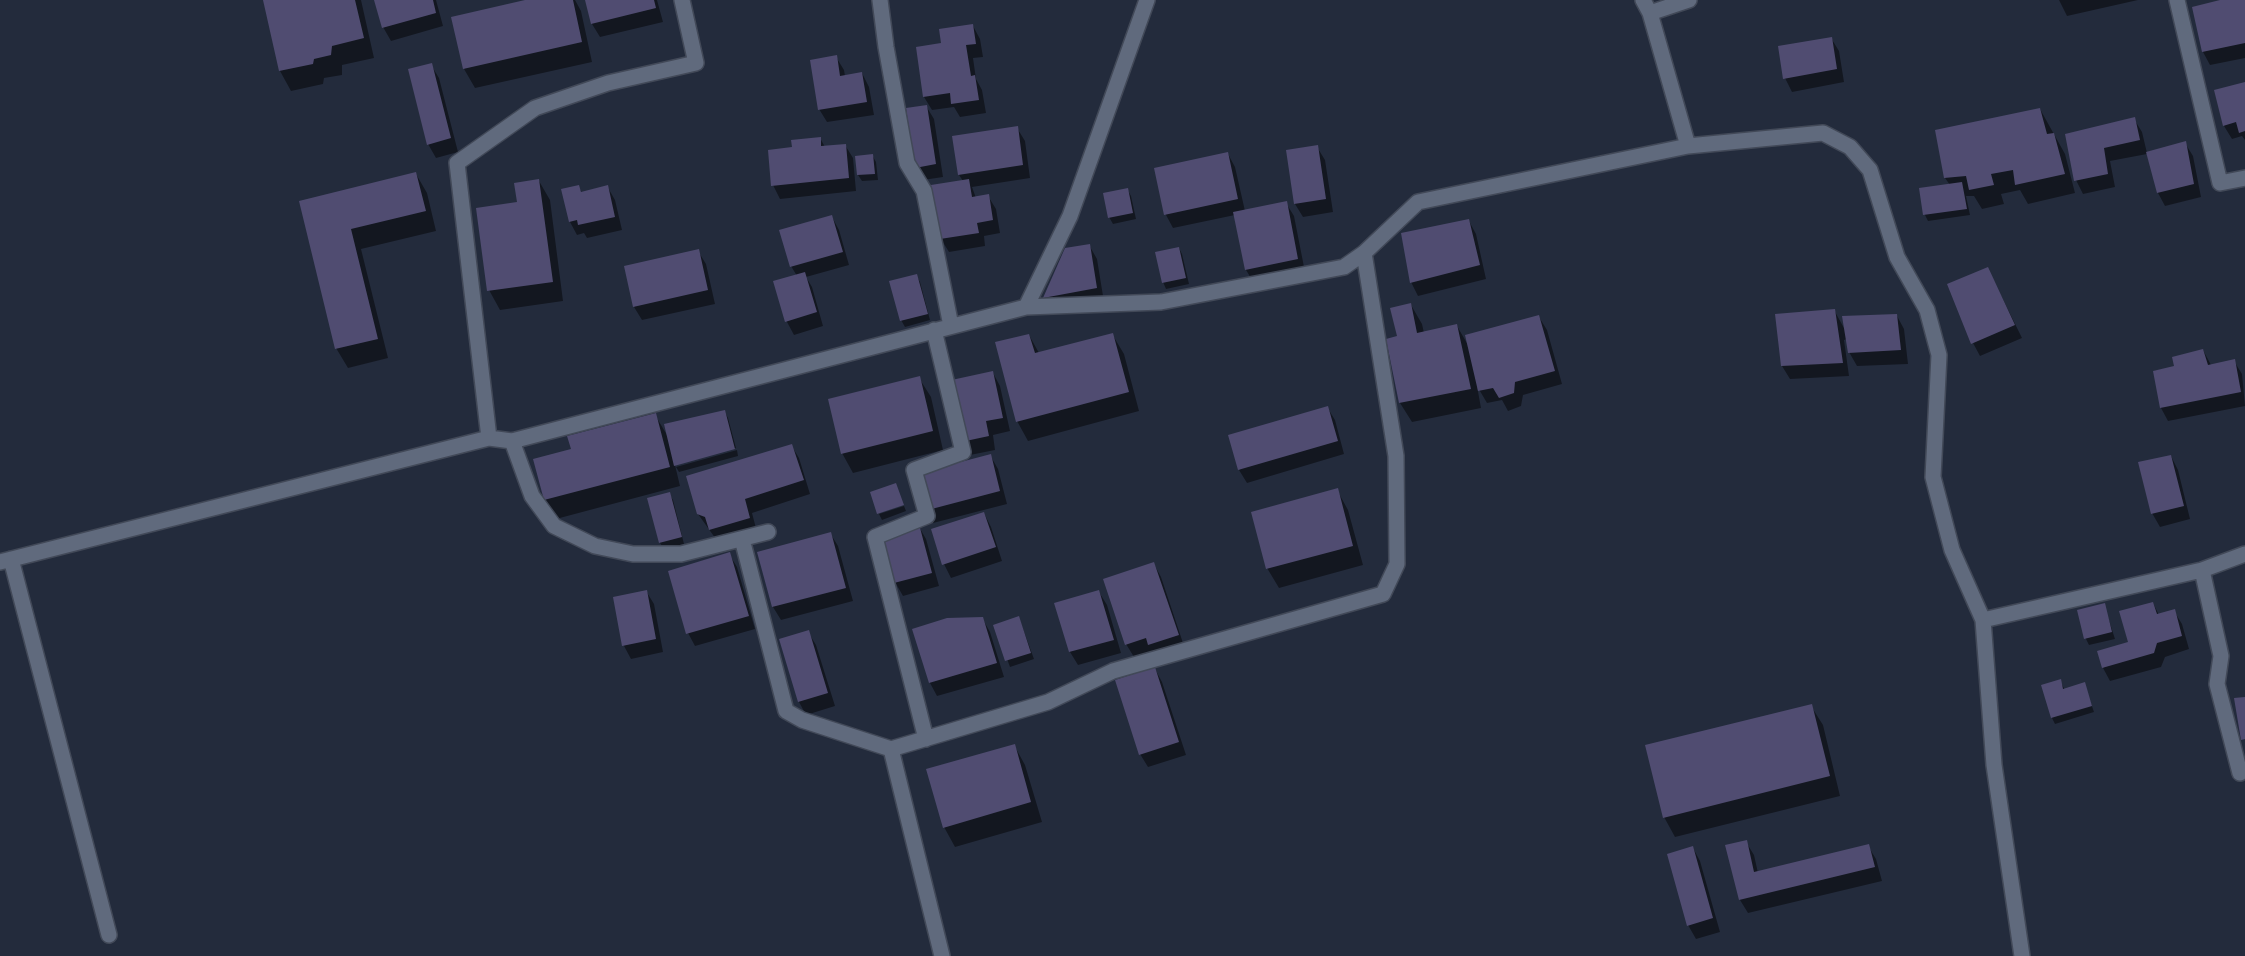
<!DOCTYPE html>
<style>
body{margin:0}
canvas{display:block;background:#232b3c}
</style>
<canvas width="2245" height="956"></canvas>
<script>
const ctx = document.querySelector('canvas').getContext('2d');
ctx.lineJoin = 'round';
function paint(path, color) { ctx.fillStyle = color; ctx.fill(path, 'evenodd'); }
const poly = rows => new Path2D(rows.map(r => 'M' + r).join(''));
function strokePath(path, color, width, dash) { ctx.strokeStyle = color; ctx.lineWidth = width; ctx.lineCap = dash ? 'butt' : 'round'; ctx.setLineDash(dash || []); ctx.stroke(path); }
paint(poly([
 [264,0,361,0,374,58,342,65,342,75,324,78,323,84,291,91,280,71],
 [375,0,436,0,443,26,391,41,383,27],
 [530,0,575,0,581,11,592,62,475,88,464,69],
 [587,0,657,0,663,22,600,37,592,24],
 [2059,0,2138,0,2067,16],
 [2225,0,2245,0,2245,58,2210,65,2203,52],
 [973,26,980,39,983,57,973,58,976,79,982,90,986,113,960,117,954,107,932,110,924,97,942,44],
 [1831,38,1839,51,1844,82,1792,92,1785,78],
 [836,57,844,70,845,76,862,73,869,87,874,115,827,122,819,109],
 [431,65,439,78,458,152,436,158,428,144],
 [2245,84,2245,140,2242,136,2232,139,2224,126],
 [926,106,934,119,943,177,923,180,916,167],
 [2040,109,2065,154,2075,193,2028,204,2020,190,2001,194,2004,204,1982,209,1974,196,1966,196,1970,215,1928,221,1925,215,1920,189,1950,185,1945,178],
 [2134,119,2142,132,2147,153,2185,143,2193,156,2201,197,2165,206,2158,193,2147,154,2110,161,2115,187,2083,194,2076,180,2067,134],
 [1017,128,1025,141,1030,178,972,187,976,198,988,196,996,209,1000,233,984,236,985,246,949,252,941,239,963,181,959,175],
 [820,138,825,147,845,145,853,158,856,191,780,199,773,185,793,149],
 [1317,147,1325,160,1333,212,1303,217,1295,204,1287,151],
 [1228,154,1235,167,1245,211,1286,203,1294,216,1305,272,1254,283,1246,270,1235,215,1173,228,1166,215,1156,169],
 [872,155,876,162,878,180,862,181,858,175],
 [416,174,427,193,436,231,361,249,388,358,348,368,336,348,300,202],
 [539,181,550,200,563,301,500,310,489,290],
 [578,186,582,193,607,186,615,200,622,230,587,238,584,233,577,235,570,222],
 [1127,189,1131,196,1136,219,1113,224,1109,217],
 [832,217,839,230,849,265,806,277,812,287,823,326,794,335,787,322,775,282,797,276,791,266],
 [1469,221,1476,234,1486,279,1418,296,1411,282],
 [1089,245,1097,259,1104,302,1052,311,1044,298],
 [1179,248,1182,254,1189,284,1166,289,1163,282],
 [698,251,706,264,715,304,642,320,634,307],
 [1988,269,2022,338,1980,356,1973,343],
 [916,275,920,282,930,320,905,327,901,320],
 [1411,305,1422,324,1424,333,1457,326,1468,345,1539,317,1547,330,1562,384,1523,395,1521,406,1508,411,1502,400,1487,403,1477,386,1481,408,1412,422,1400,403,1387,340,1398,337],
 [1834,310,1844,328,1897,316,1904,329,1908,364,1857,366,1849,352,1847,339,1844,340,1849,376,1790,379,1782,366],
 [1112,334,1124,354,1139,411,1028,441,1017,421,1029,335,1039,353],
 [2203,350,2211,365,2234,361,2242,374,2245,406,2168,421,2161,408,2154,371,2175,367],
 [993,373,1000,386,1010,431,993,435,995,450,970,455,962,442],
 [919,378,931,397,943,450,853,473,842,453],
 [1327,407,1335,420,1344,454,1247,483,1239,470],
 [725,412,728,418,736,448,675,465,680,486,556,519,545,499,572,450,655,415,667,435],
 [791,445,799,458,810,494,752,513,757,532,718,542,698,514],
 [737,450,738,456,679,472,676,467],
 [990,455,998,469,1007,504,933,523,926,510],
 [2171,456,2178,470,2190,519,2160,527,2152,513],
 [1337,490,1348,510,1363,565,1279,588,1267,568],
 [669,494,673,500,684,544,664,549,660,543,649,499],
 [904,506,906,511,882,520,879,514],
 [984,513,991,527,1002,561,951,578,944,564],
 [918,525,926,539,939,586,903,596,895,582],
 [830,533,838,546,853,601,781,620,773,607,758,553],
 [729,554,737,567,755,629,695,646,688,633],
 [1154,564,1161,577,1185,649,1157,658,1153,651,1134,657,1126,644],
 [646,591,654,604,663,652,631,659,624,646],
 [1099,592,1107,605,1121,653,1078,665,1070,652,1056,604],
 [2153,603,2159,615,2174,611,2182,624,2189,649,2165,657,2161,667,2110,681,2103,668,2130,643],
 [2104,605,2115,639,2089,645,2086,639,2079,611],
 [982,618,990,632,1004,677,937,696,930,683,913,630],
 [1019,618,1034,659,1010,667,995,626],
 [808,632,816,645,835,706,806,715,799,702],
 [1155,669,1162,682,1186,755,1148,767,1140,754],
 [2060,681,2065,690,2084,683,2094,712,2055,724,2052,718],
 [1811,706,1823,725,1840,796,1675,837,1664,817],
 [1014,745,1025,765,1042,822,955,847,944,827],
 [1746,842,1754,855,1758,873,1868,846,1876,859,1882,881,1748,913,1740,900,1727,846],
 [1693,848,1700,861,1720,932,1696,939,1688,925]
]), '#0007');
paint(poly([
 [263,0,355,0,364,38,332,46,331,55,314,59,313,64,279,71],
 [374,0,433,0,436,13,382,28],
 [525,0,573,0,582,42,463,69,451,17],
 [585,0,654,0,656,8,591,24],
 [2220,0,2245,0,2245,43,2202,52,2192,7],
 [973,24,976,44,966,45,971,76,975,75,979,100,951,104,950,93,923,97,916,47,941,43,939,29],
 [1832,37,1837,69,1783,79,1778,46],
 [837,55,840,76,862,72,867,102,818,110,810,60],
 [432,63,451,138,427,145,408,69],
 [2245,82,2245,131,2239,133,2236,122,2223,126,2214,90],
 [927,105,936,164,915,168,906,108],
 [2040,108,2047,134,2054,133,2065,174,2015,185,2013,170,1991,174,1994,185,1969,190,1966,176,1944,178,1935,130],
 [2135,117,2140,140,2104,148,2108,174,2074,181,2065,134],
 [1018,126,1023,165,958,175,952,136],
 [821,137,821,146,846,144,849,178,771,186,768,150,792,147,791,140],
 [2186,141,2194,184,2157,193,2146,152],
 [1318,145,1326,199,1294,204,1286,150],
 [1228,152,1238,199,1164,215,1154,168],
 [873,154,875,174,857,175,855,156],
 [416,172,426,211,351,229,378,339,335,349,299,201],
 [539,179,553,282,487,291,476,208,517,202,514,183],
 [969,179,972,197,989,194,993,220,977,223,979,233,940,239,931,185],
 [1962,182,1967,209,1923,215,1919,188],
 [579,185,581,192,608,185,615,217,578,225,577,220,569,222,561,189],
 [1128,188,1133,213,1108,218,1103,193],
 [1287,201,1298,259,1245,270,1233,212],
 [832,215,843,252,790,267,779,230],
 [1469,219,1480,265,1410,283,1401,233],
 [1090,244,1097,288,1043,298,1065,248],
 [1179,247,1186,278,1162,283,1155,252],
 [699,249,708,290,633,307,624,266],
 [1988,267,2015,325,1971,344,1947,284],
 [805,272,817,312,785,322,773,281],
 [917,274,928,314,900,321,889,281],
 [1411,303,1417,333,1457,324,1471,389,1399,403,1386,339,1397,336,1390,308],
 [1835,309,1843,363,1781,366,1775,314],
 [1897,314,1901,350,1848,353,1842,316],
 [1539,315,1555,371,1515,382,1514,393,1499,398,1493,388,1478,391,1465,335],
 [1113,333,1129,392,1016,422,995,342,1029,334,1035,353],
 [2203,349,2208,365,2235,359,2241,392,2160,408,2153,371,2174,366,2172,357],
 [993,371,1003,418,986,421,989,436,961,442,947,381],
 [920,376,933,431,841,454,828,399],
 [1328,406,1338,441,1238,470,1228,435],
 [725,410,735,449,674,466,664,424],
 [656,413,670,467,544,500,533,459,571,449,567,436],
 [792,444,804,480,745,499,750,518,709,530,705,517,697,514,686,476],
 [991,454,1000,491,924,511,915,474],
 [2171,455,2184,506,2151,514,2138,462],
 [896,483,904,505,877,514,870,492],
 [1338,488,1353,546,1266,569,1251,512],
 [670,492,682,537,659,543,647,498],
 [984,512,996,547,942,565,931,529],
 [919,524,932,573,894,583,881,534],
 [831,532,846,588,772,607,757,552],
 [730,552,749,616,686,634,668,571],
 [1154,562,1179,635,1148,645,1146,638,1125,645,1103,579],
 [647,590,656,639,622,646,613,597],
 [1099,590,1114,640,1069,652,1054,603],
 [2153,602,2157,614,2175,609,2182,636,2157,643,2154,653,2102,668,2097,651,2128,642,2119,611],
 [2105,603,2112,632,2084,639,2077,610],
 [1019,616,1031,653,1005,661,993,625],
 [983,617,997,663,929,683,912,629,947,618],
 [809,630,828,693,798,702,779,639],
 [1155,667,1179,742,1139,755,1115,680],
 [2061,679,2063,689,2085,682,2092,706,2051,718,2041,685],
 [2245,697,2245,739,2241,740,2234,698],
 [1812,704,1830,776,1663,818,1645,745],
 [1015,744,1031,802,943,828,926,769],
 [1747,840,1754,872,1869,844,1875,867,1739,900,1725,845],
 [1693,846,1713,918,1687,926,1667,854]
]), '#504c71');
const minor = poly([
 [880,0,886,47,907,163,924,191,951,326],
 [1643,0,1650,13,1688,146],
 [2177,0,2220,183,2245,178],
 [1650,13,1689,0],
 [1026,307,1070,216,1147,0],
 [489,438,457,163,535,108,608,83,696,63,682,0],
 [512,441,532,496,554,526,595,546,633,554,681,554,768,532],
 [742,539,786,711,802,720,891,749,1048,702,1113,671,1383,594,1397,564,1396,456,1364,253],
 [11,559,109,935],
 [0,562,489,438,512,441,1026,307,1161,302,1344,267,1364,253,1418,202,1688,146,1823,133,1850,147,1870,170,1897,257,1927,310,1939,355,1933,477,1952,550,1983,620,1994,765,2022,956],
 [2202,570,2221,656,2217,684,2240,773],
 [1983,620,2202,570,2245,554],
 [926,739,875,537,927,516,914,470,963,452,934,330],
 [891,749,942,956]
]);
strokePath(minor, '#424958', 18);
strokePath(minor, '#606a7d', 15);
</script>
